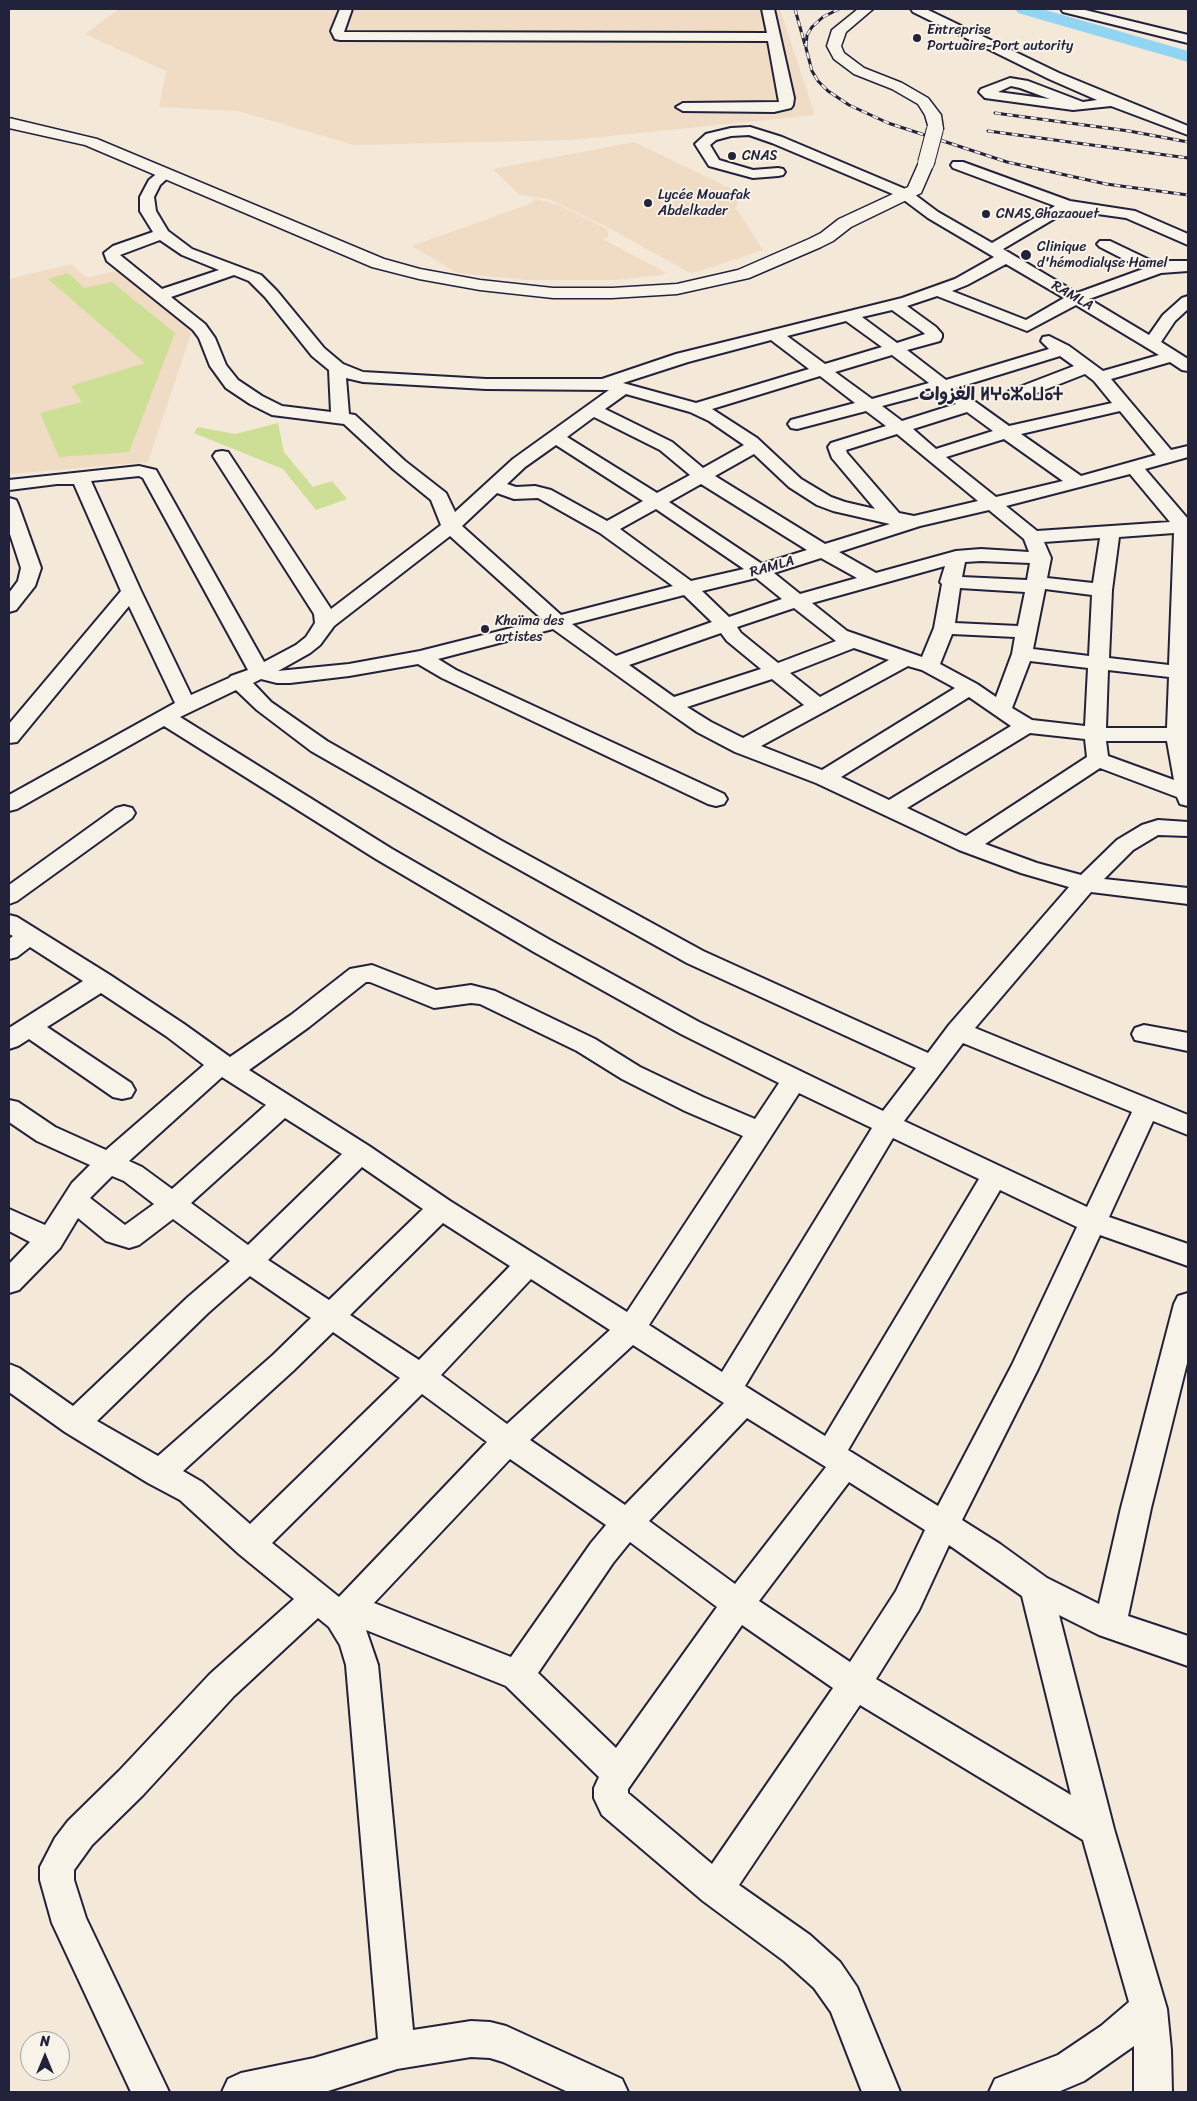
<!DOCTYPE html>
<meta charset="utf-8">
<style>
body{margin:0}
#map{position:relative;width:1197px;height:2101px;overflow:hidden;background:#f4e8d8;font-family:Sriracha,sans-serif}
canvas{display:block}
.frame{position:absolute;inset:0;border:10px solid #22223b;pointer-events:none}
.north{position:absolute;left:20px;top:2031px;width:50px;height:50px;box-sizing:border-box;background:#f7f3e8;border:1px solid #a29fa3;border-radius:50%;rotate:0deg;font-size:14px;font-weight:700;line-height:20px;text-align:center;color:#22223b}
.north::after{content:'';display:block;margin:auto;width:18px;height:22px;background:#22223b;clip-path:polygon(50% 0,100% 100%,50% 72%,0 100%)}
</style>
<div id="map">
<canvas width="1197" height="2101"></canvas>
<div class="frame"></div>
<div class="north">N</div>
</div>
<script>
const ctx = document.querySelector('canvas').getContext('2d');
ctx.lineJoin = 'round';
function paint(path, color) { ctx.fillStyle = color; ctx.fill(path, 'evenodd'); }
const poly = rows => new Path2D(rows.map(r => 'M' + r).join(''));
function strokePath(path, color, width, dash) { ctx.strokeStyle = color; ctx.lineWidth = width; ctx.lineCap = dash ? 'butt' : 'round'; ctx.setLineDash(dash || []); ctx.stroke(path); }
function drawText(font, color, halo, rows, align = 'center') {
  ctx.font = font + ' Sriracha,"Playpen Sans Arabic","Noto Sans Tifinagh",sans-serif'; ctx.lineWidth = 4; ctx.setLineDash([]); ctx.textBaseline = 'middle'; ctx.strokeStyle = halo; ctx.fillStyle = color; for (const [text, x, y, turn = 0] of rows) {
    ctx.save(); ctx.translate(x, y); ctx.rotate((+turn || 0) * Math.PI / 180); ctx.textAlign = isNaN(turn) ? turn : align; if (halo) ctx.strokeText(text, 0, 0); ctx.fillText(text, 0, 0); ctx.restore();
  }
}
paint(poly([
 [119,9,780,9,815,115,571,140,354,145,238,111,159,107,166,71,85,34],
 [634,142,740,193,736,208,763,250,697,272,690,273,611,229,549,199,520,195,493,169],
 [537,199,561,206,607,229,609,236,603,239,666,273,663,275,614,280,527,280,457,273,412,246,527,205],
 [71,264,87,278,120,270,193,328,148,462,9,474,9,279]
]), '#f0dbc4');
paint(poly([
 [68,273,84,288,112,282,175,333,129,452,59,457,40,413,82,402,71,386,145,363,48,279],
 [278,423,284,452,313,487,332,481,347,499,316,510,283,469,194,433,198,427,235,434]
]), '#ccdf94');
paint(poly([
 [1015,9,1042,9,1188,51,1188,62,1018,13,1015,9]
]), '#91d5f3');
const minor = poly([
 [340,9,352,9,344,32,767,33,762,9,774,9,794,98,793,105,791,108,774,112,683,111,676,107,683,103,779,102,768,41,340,40,335,39,331,31,340,9],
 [911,9,926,9,1059,73,1188,126,1188,135,1111,106,1073,110,985,98,979,92,981,89,1010,78,1028,81,1083,102,1097,100,1049,79,913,12,911,9],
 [1011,86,1020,88,1050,99,998,92,1011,86],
 [1061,9,1081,9,1188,35,1188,43,1063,12,1061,9],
 [750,127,782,137,910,191,938,212,992,243,1055,206,953,168,951,165,953,162,963,162,1070,201,1135,211,1188,234,1188,245,1126,218,1069,210,1003,249,1077,293,1143,269,1100,247,1097,244,1100,241,1110,241,1158,264,1169,261,1188,261,1188,271,1161,273,1089,299,1149,335,1163,315,1182,298,1188,296,1188,309,1175,321,1161,342,1188,359,1188,371,1182,370,1170,362,1111,379,1171,450,1188,446,1188,457,1145,469,1188,519,1188,806,1180,804,1177,797,1100,768,985,844,1037,863,1081,875,1117,840,1142,825,1158,820,1188,822,1188,836,1158,835,1133,850,1104,879,1188,888,1188,904,1091,892,975,1028,1188,1115,1188,1135,1153,1121,1109,1217,1188,1244,1188,1266,1100,1235,1038,1369,962,1520,1000,1544,1047,1578,1099,1604,1121,1508,1174,1304,1178,1296,1188,1293,1188,1359,1151,1508,1128,1616,1188,1636,1188,1666,1099,1635,1059,1615,1114,1829,1167,2009,1171,2050,1172,2092,1134,2092,1134,2046,1084,2081,1058,2092,989,2092,995,2079,1058,2055,1101,2026,1129,2002,1083,1840,860,1705,739,1885,810,1935,840,1962,857,1987,900,2092,862,2092,831,2012,814,1988,784,1961,703,1901,602,1815,594,1798,594,1788,599,1777,506,1686,366,1630,378,1665,413,2030,471,2021,490,2022,506,2026,622,2079,628,2092,568,2092,503,2062,490,2058,471,2057,397,2069,325,2092,222,2092,228,2079,241,2073,314,2058,378,2039,346,1665,340,1645,329,1627,318,1618,234,1696,143,1795,92,1845,74,1870,74,1880,86,1918,169,2092,131,2092,52,1923,40,1880,40,1867,55,1838,68,1821,119,1771,210,1674,294,1599,239,1554,180,1500,148,1483,65,1432,9,1392,9,1364,19,1368,73,1406,188,1297,230,1261,173,1219,139,1245,129,1248,106,1241,78,1218,60,1248,19,1290,9,1293,9,1264,30,1242,9,1231,9,1209,45,1225,72,1183,90,1165,37,1141,9,1122,9,1100,18,1102,55,1127,106,1150,204,1065,166,1036,101,993,47,1027,131,1083,135,1090,131,1097,122,1099,113,1097,29,1039,18,1046,9,1049,9,1028,83,981,30,947,17,957,9,959,9,939,13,936,9,934,9,915,17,917,110,975,184,1024,230,1057,291,1015,350,969,372,965,436,990,471,985,495,991,595,1039,640,1067,703,1097,755,1119,779,1083,681,1034,534,952,376,859,164,726,17,809,9,811,9,795,175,703,129,606,17,742,9,743,9,724,121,591,74,484,57,484,9,490,9,480,139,466,156,470,264,662,296,645,306,637,315,623,314,614,213,456,216,452,222,451,228,452,331,609,441,525,431,500,393,469,344,424,272,415,250,404,226,388,210,366,199,338,193,330,107,261,104,253,113,246,153,232,140,211,140,197,149,180,160,171,165,170,170,171,172,174,160,185,154,197,156,211,168,231,192,249,261,275,277,291,324,348,343,364,363,372,486,379,602,379,676,354,902,298,955,279,994,257,928,218,900,197,772,143,749,135,731,136,716,140,710,145,719,160,753,170,778,168,783,169,785,172,783,175,778,176,753,178,709,166,695,144,706,134,731,128,750,127],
 [160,240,182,255,219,270,162,289,120,255,160,240],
 [1006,264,1064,298,1026,320,952,291,967,285,1006,264],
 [234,275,249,281,265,297,312,356,329,370,331,412,282,406,262,396,238,380,226,365,215,338,205,324,171,297,234,275],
 [937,296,1027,331,1076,305,1159,355,1103,371,1069,346,1049,336,1043,337,1041,341,1049,349,946,380,907,350,940,341,942,337,942,334,936,327,907,306,937,296],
 [892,310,924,333,925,334,897,343,862,317,892,310],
 [846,321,882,347,825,364,787,336,846,321],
 [771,340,809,369,696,403,623,383,688,362,771,340],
 [892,355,929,383,872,399,835,372,892,355],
 [1060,356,1074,366,1009,391,1006,395,1009,399,1015,400,1021,399,1085,374,1094,381,1112,403,1009,426,956,388,1060,356],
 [820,376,855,403,791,420,788,424,791,428,797,429,866,411,886,426,831,443,828,447,832,458,875,509,845,502,831,497,801,479,757,438,712,409,820,376],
 [346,378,363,382,486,389,609,390,513,459,455,512,446,493,405,461,355,415,349,414,346,378],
 [939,391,956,404,902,421,882,406,939,391],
 [626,394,690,412,709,421,744,445,703,468,672,442,605,409,626,394],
 [1120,411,1156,455,1081,476,1021,434,1120,411],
 [967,412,993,431,936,449,913,429,967,412],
 [594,417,660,450,690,475,657,493,567,437,594,417],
 [897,434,978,501,914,516,899,513,847,453,846,450,897,434],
 [1004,439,1063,481,996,497,946,457,1004,439],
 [556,445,643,501,607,521,551,490,535,486,516,487,507,484,525,467,556,445],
 [754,454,789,487,817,505,833,511,890,524,825,544,715,476,754,454],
 [1130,474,1170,522,1037,531,1006,506,1130,474],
 [139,476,143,478,248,670,231,676,229,678,191,695,141,591,91,481,139,476],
 [701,484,807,550,762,564,669,502,701,484],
 [497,493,514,499,538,498,600,533,673,586,561,615,462,526,497,493],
 [656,509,744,569,691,581,620,529,656,509],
 [989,510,1024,539,1029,552,981,549,956,551,876,573,839,552,920,526,989,510],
 [1174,533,1169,665,1109,658,1112,590,1119,537,1174,533],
 [450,536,543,620,420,651,349,664,278,671,310,653,320,645,334,626,450,536],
 [1100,538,1093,583,1047,578,1051,558,1044,542,1100,538],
 [821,558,857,578,800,594,774,573,821,558],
 [981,561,1030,563,1027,580,962,577,965,562,981,561],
 [945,566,940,582,942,584,934,628,922,657,847,631,812,603,945,566],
 [756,578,782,599,729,617,702,591,756,578],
 [960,588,1025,592,1018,626,955,623,960,588],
 [1045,589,1092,595,1089,656,1033,649,1045,589],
 [684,595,712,622,616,656,572,624,684,595],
 [794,608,836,641,778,663,741,633,737,627,794,608],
 [553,629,664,709,697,732,735,752,816,783,959,850,1021,873,1069,887,949,1025,928,1053,703,951,502,841,327,741,271,702,253,683,261,679,277,683,290,683,349,676,418,664,442,678,708,804,716,806,724,804,727,799,724,794,456,670,438,659,553,629],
 [721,633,727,641,761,669,674,697,629,665,721,633],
 [952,634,1015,637,1012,654,996,697,977,684,940,664,952,634],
 [854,648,889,660,820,697,790,673,854,648],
 [1030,661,1088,668,1085,726,1032,720,1012,708,1030,661],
 [908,666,922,670,955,688,822,770,761,746,908,666],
 [1108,670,1169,677,1167,728,1106,728,1108,670],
 [772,679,804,705,743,738,711,722,687,707,772,679],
 [236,690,257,710,311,751,486,851,687,963,916,1068,883,1111,699,1022,550,940,392,849,180,717,236,690],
 [969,697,1011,726,889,800,841,777,969,697],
 [1030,733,1085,739,1087,757,966,836,907,808,1030,733],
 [1106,741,1167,741,1174,780,1108,756,1106,741],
 [366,982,370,982,434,1008,471,1003,480,1004,577,1051,622,1079,685,1111,743,1136,627,1312,450,1201,369,1146,249,1070,309,1027,366,982],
 [963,1043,1132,1112,1087,1207,904,1121,963,1043],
 [222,1077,266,1105,172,1189,142,1167,129,1161,222,1077],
 [799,1093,872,1128,722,1372,649,1325,799,1093],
 [285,1118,342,1154,248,1245,191,1203,285,1118],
 [893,1138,979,1179,825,1436,745,1386,893,1138],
 [362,1167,423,1209,329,1300,268,1260,362,1167],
 [112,1176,124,1181,154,1204,125,1225,90,1198,112,1176],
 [1000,1190,1077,1227,1012,1365,938,1506,848,1450,1000,1190],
 [443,1223,510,1266,419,1360,350,1315,443,1223],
 [250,1276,311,1318,273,1355,158,1456,97,1421,208,1313,250,1276],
 [531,1279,610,1330,507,1424,441,1375,531,1279],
 [333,1332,400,1378,250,1524,202,1482,183,1471,293,1371,333,1332],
 [633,1345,724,1403,625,1505,530,1440,633,1345],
 [422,1394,487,1442,339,1597,272,1543,422,1394],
 [747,1418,826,1467,735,1584,649,1521,747,1418],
 [510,1459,606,1525,591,1543,511,1657,374,1603,510,1459],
 [849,1482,925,1530,896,1591,850,1662,759,1601,849,1482],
 [630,1542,717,1607,616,1748,538,1673,613,1563,630,1542],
 [949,1545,1022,1596,1071,1795,876,1679,919,1610,949,1545],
 [742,1625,833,1688,712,1864,628,1793,628,1789,742,1625],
 [9,498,16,500,18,504,41,568,35,586,16,610,9,612,9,593,18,581,21,568,9,531,9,498],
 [124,806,132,808,135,813,132,818,17,901,9,904,9,885,116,808,124,806],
 [1144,1025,1188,1033,1188,1051,1135,1040,1132,1034,1135,1028,1144,1025]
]);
const major = poly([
 [858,9,873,9,846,32,841,46,844,53,864,68,902,83,928,98,941,115,943,129,940,132,930,132,925,115,918,104,892,89,854,74,834,59,827,46,832,30,858,9],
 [9,118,97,139,384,259,420,269,480,280,553,288,612,288,677,284,738,270,809,239,821,233,839,219,908,187,920,160,926,158,932,160,934,163,921,193,851,227,833,241,821,247,749,278,677,294,612,298,553,298,480,290,419,279,372,267,85,145,9,128,9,118]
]);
strokePath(minor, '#22223b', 4);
strokePath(major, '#22223b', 3);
paint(minor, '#f7f3e8');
paint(major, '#f7f3e8');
const rail = poly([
 [795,9,805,45],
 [839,9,823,17,812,27,807,35,806,48,812,71,818,81,828,91,849,105,888,123,1007,162,1106,184,1188,195],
 [995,113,1129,131,1188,142],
 [988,131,1188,158]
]);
strokePath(rail, '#22223b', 3);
strokePath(rail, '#f7f3e8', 2, [6]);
const majorBridge = poly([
 [926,163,935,129]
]);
strokePath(majorBridge, '#22223b', 18, []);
strokePath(majorBridge, '#f7f3e8', 16);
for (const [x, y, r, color] of [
 [917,38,5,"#22223b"],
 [732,156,5,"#22223b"],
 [648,203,5,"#22223b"],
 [986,214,5,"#22223b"],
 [1026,255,6,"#22223b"],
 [485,629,5,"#22223b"]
]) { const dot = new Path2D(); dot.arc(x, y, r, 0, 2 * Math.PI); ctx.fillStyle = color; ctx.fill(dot); strokePath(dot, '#f7f3e8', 2); }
drawText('14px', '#22223b', '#f7f3e8', [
 ["Entreprise",927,30],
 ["Portuaire-Port autority",927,46],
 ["CNAS",742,156],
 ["Lycée Mouafak",658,195],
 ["Abdelkader",658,211],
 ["CNAS Ghazaouet",996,214],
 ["Clinique",1037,247],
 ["d'hémodialyse Hamel",1037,263],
 ["Khaïma des",495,621],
 ["artistes",495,637]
], 'left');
drawText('14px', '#22223b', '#f7f3e8', [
 ["RAMLA",1072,296,30],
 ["RAMLA",772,567,-16]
]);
drawText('bold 18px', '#22223b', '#f7f3e8', [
 ["الغزوات ⵍⵖⴰⵣⴰⵡⴰⵜ",991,395]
]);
</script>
